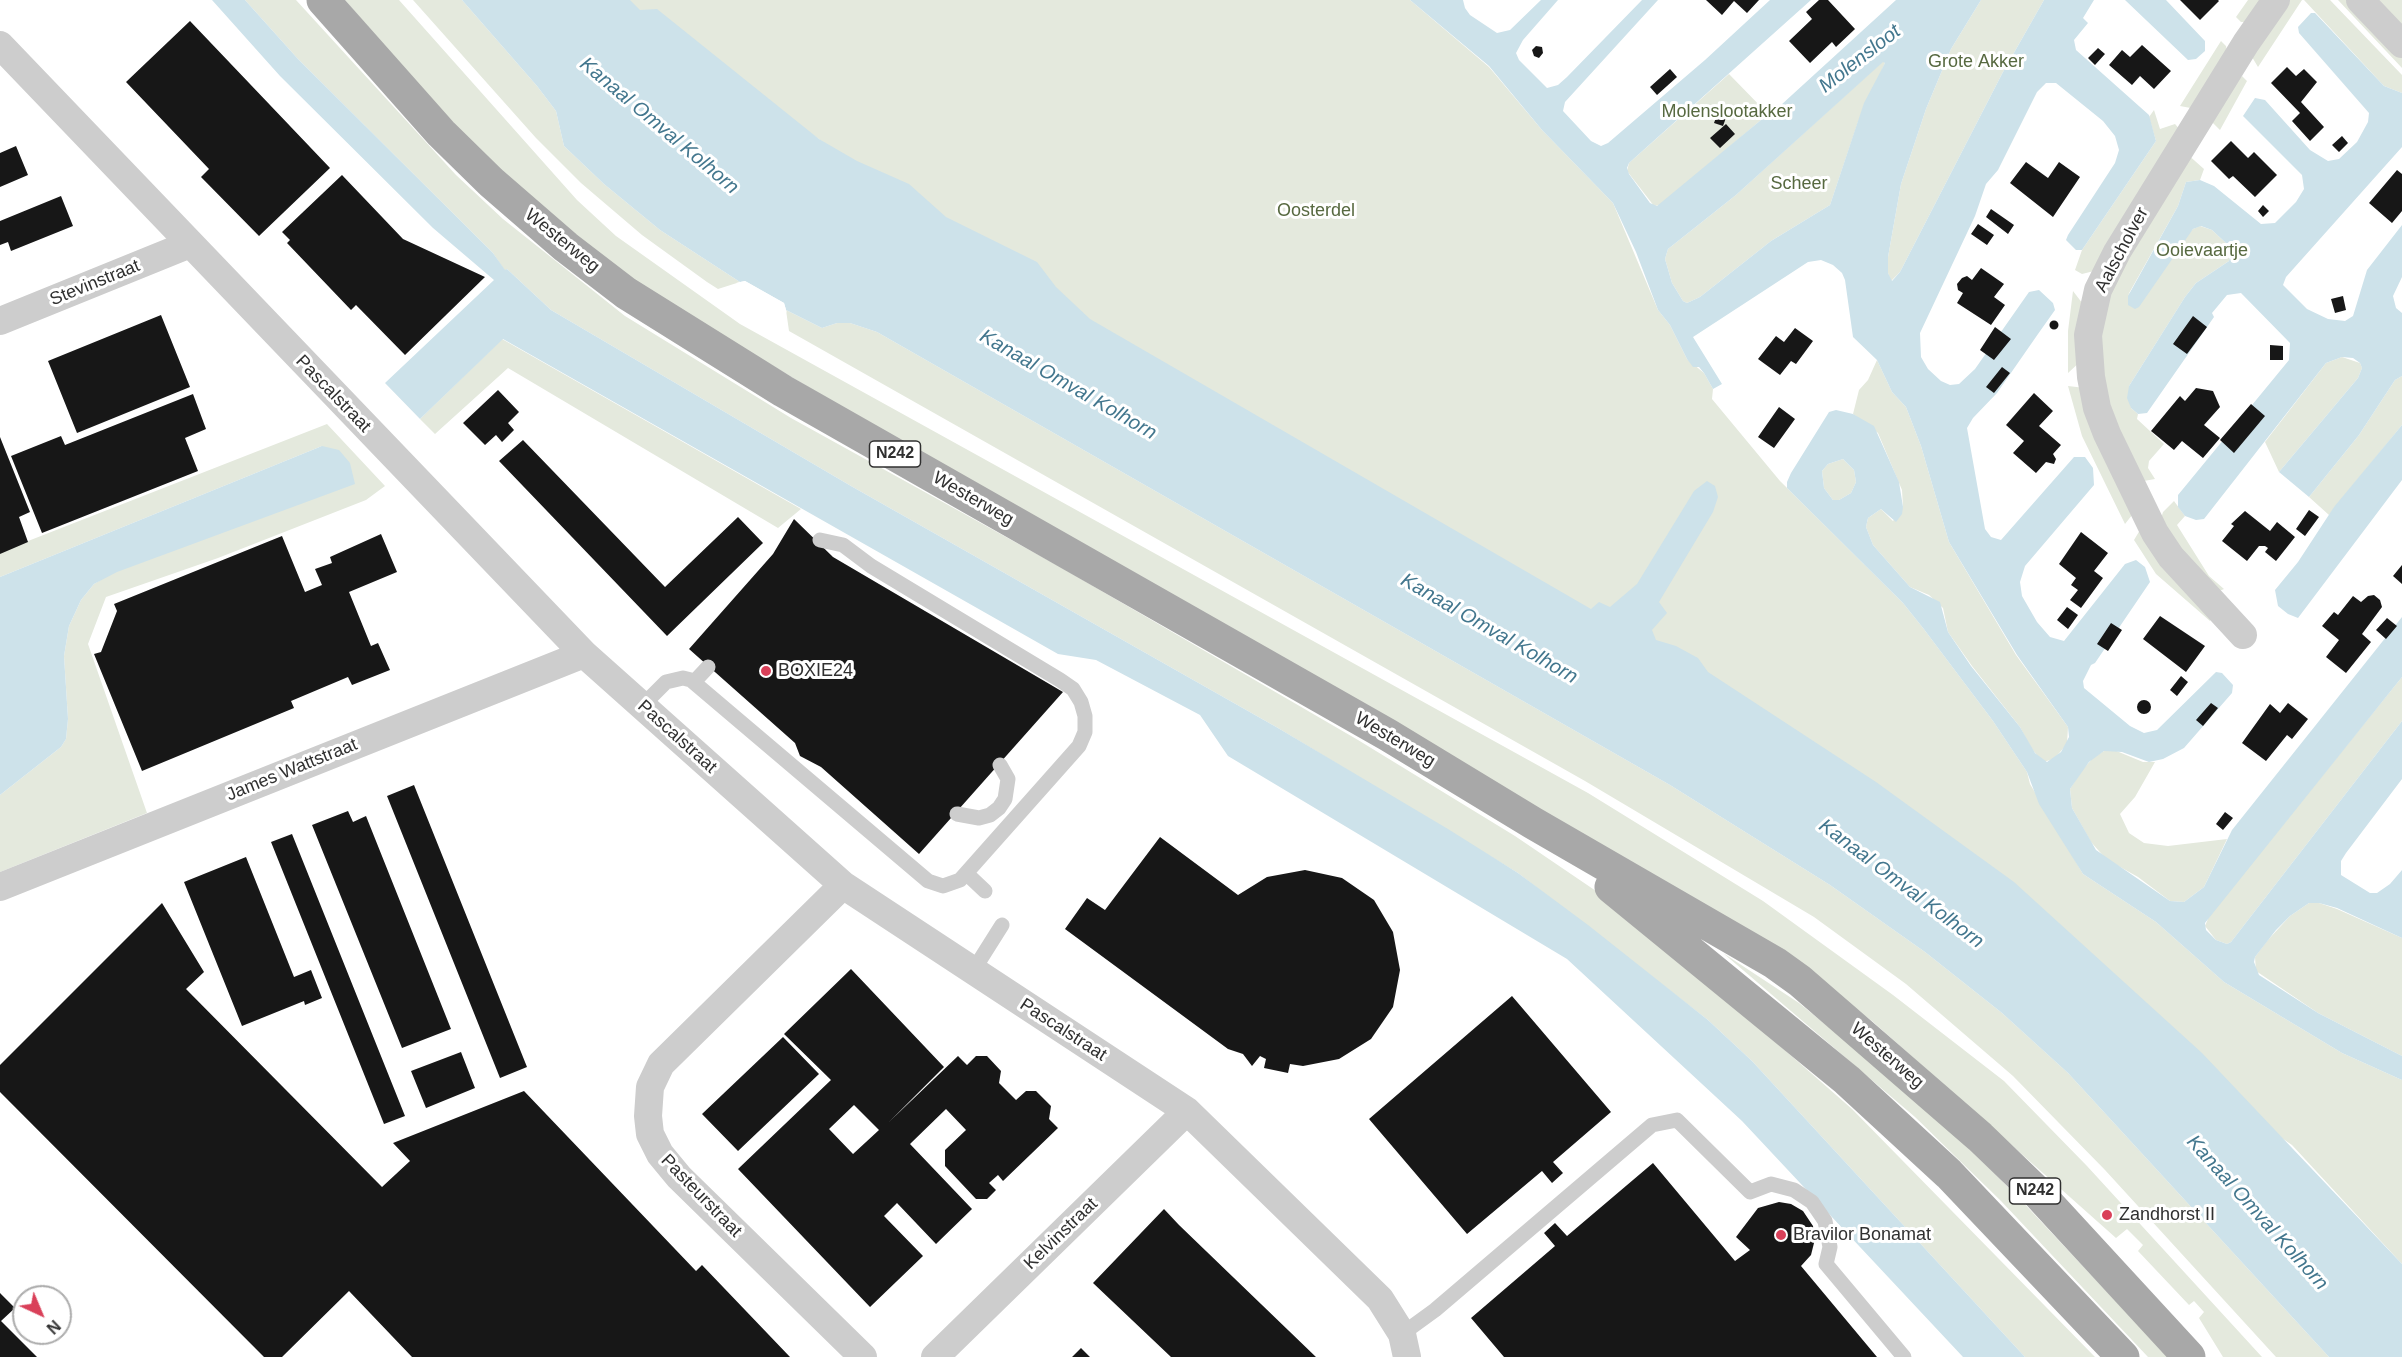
<!DOCTYPE html>
<style>
body{margin:0}
#map{position:relative;width:2402px;height:1357px;overflow:hidden;background:#fff;font-family:Helvetica,sans-serif}
canvas{display:block}
.north{position:absolute;left:12px;top:1285px;width:60px;height:60px;box-sizing:border-box;background:#fff;border:2px solid #acacac;border-radius:50%;rotate:136deg;font-size:16px;font-weight:700;line-height:24px;text-align:center;color:#303030}
.north::after{content:'';display:block;margin:auto;width:21px;height:27px;background:#d94059;clip-path:polygon(50% 0,100% 100%,50% 72%,0 100%)}
</style>
<div id="map">
<canvas width="2402" height="1357"></canvas>
<div class="north">N</div>
</div>
<script>
const ctx = document.querySelector('canvas').getContext('2d');
ctx.lineJoin = 'round';
function paint(path, color) { ctx.fillStyle = color; ctx.fill(path, 'evenodd'); }
const poly = rows => new Path2D(rows.map(r => 'M' + r).join(''));
function strokePath(path, color, width, dash) { ctx.strokeStyle = color; ctx.lineWidth = width; ctx.lineCap = dash ? 'butt' : 'round'; ctx.setLineDash(dash || []); ctx.stroke(path); }
function drawText(font, color, halo, rows, align = 'center') {
  ctx.font = font + ' Helvetica,sans-serif'; ctx.lineWidth = 6; ctx.setLineDash([]); ctx.textBaseline = 'middle'; ctx.strokeStyle = halo; ctx.fillStyle = color; for (const [text, x, y, turn = 0] of rows) {
    ctx.save(); ctx.translate(x, y); ctx.rotate((+turn || 0) * Math.PI / 180); ctx.textAlign = isNaN(turn) ? turn : align; if (halo) ctx.strokeText(text, 0, 0); ctx.fillText(text, 0, 0); ctx.restore();
  }
}
paint(poly([
 [245,0,296,0,456,175,503,219,625,316,791,418,1062,568,1358,740,1515,836,1596,891,1674,953,1852,1109,2095,1357,2025,1357,1752,1061,1708,1020,1518,873,1278,728,851,486,551,310,507,269,505,271,493,253,298,59],
 [345,0,399,0,577,200,616,236,740,324,1588,793,1763,901,1893,995,2004,1081,2087,1166,2262,1357,2223,1357,2199,1318,2204,1312,2194,1301,2189,1305,2138,1251,2143,1245,2127,1229,2116,1238,1872,1021,1756,936,843,408,634,282,556,223,493,165,413,80],
 [413,0,462,0,537,86,556,111,564,146,604,184,660,230,740,282,718,289,707,282,642,235,581,183,536,138],
 [621,0,1410,0,1489,67,1542,130,1613,203,1658,310,1670,325,1687,359,1704,373,1713,389,1712,399,1780,481,1903,603,1923,628,1993,721,2027,772,2030,784,2083,874,2156,922,2224,982,2342,1053,2402,1080,2402,1264,2292,1145,988,258],
 [1981,0,2044,0,2003,72,1900,272,1891,281,1888,273,1888,257,1901,184,1926,109,1951,49],
 [2248,0,2266,0,2250,22,2241,22,2236,17],
 [2282,0,2302,0,2258,67,2249,52],
 [2304,0,2330,0,2402,75,2402,93,2384,86],
 [2338,0,2351,0,2402,53,2402,68],
 [2374,0,2402,0,2402,29],
 [2221,41,2226,46,2228,57,2196,109,2180,106],
 [1883,61,1885,63,1858,122,1830,205,1771,241,1700,297,1687,303,1683,301,1672,283,1665,259,1668,249,1736,195],
 [1729,74,1768,114,1661,205,1654,206,1627,171,1629,163],
 [2242,76,2247,81,2220,130,2208,118],
 [2154,110,2160,129,2175,124,2182,132,2098,270,2082,274,2075,270,2082,250,2156,141,2149,117],
 [2186,153,2204,169,2200,180,2186,182,2178,206,2128,295,2193,229,2200,226,2212,230,2228,245,2231,253,2229,261,2196,283,2185,297,2129,386,2131,408,2138,414,2137,419,2164,444,2149,461,2148,468,2155,479,2138,482,2101,398,2100,306],
 [2073,291,2086,308,2081,361,2068,373,2068,331],
 [786,310,822,328,837,323,850,323,877,332,1670,785,1830,885,1925,952,2002,1013,2068,1073,2329,1357,2276,1357,2105,1170,2013,1076,1906,984,1814,917,1585,781,789,331],
 [502,339,801,509,778,528,508,368,435,434,420,419],
 [2342,357,2360,363,2362,368,2358,378,2279,472,2265,442,2326,363],
 [1877,360,1892,392,1906,407,1921,446,1949,542,2016,655,2068,727,2067,744,2054,759,2043,762,2031,748,2020,727,1972,666,1948,632,1943,608,1929,595,1910,587,1873,545,1866,527,1868,518,1881,509,1893,521,1903,507,1902,490,1878,433,1853,414,1859,390,1868,380],
 [2402,376,2402,425,2329,515,2309,497,2359,435,2395,380],
 [2068,386,2085,388,2136,510,2125,524,2082,436],
 [327,424,385,486,366,500,218,558,106,597,88,644,147,813,0,872,0,795,61,747,66,739,68,719,64,656,69,626,81,600,94,584,322,446,0,577,0,552],
 [1843,459,1854,470,1856,482,1851,493,1839,500,1833,500,1824,488,1822,471,1828,464],
 [2174,501,2185,516,2177,525,2209,576,2224,589,2214,593,2159,525,2163,512],
 [2140,530,2215,614,2210,621,2156,574,2134,540],
 [2402,677,2402,721,2231,942,2227,944,2216,940,2205,926,2210,914],
 [2114,750,2143,762,2155,762,2135,797,2120,814,2129,833,2144,843,2168,846,2227,839,2204,887,2184,902,2170,901,2138,877,2106,859,2091,842,2072,808,2070,789,2082,770,2094,757,2104,751],
 [2309,903,2319,903,2337,909,2402,938,2402,1056,2318,1013,2256,971,2255,957,2267,941,2290,916],
 [1723,953,1799,1003,1926,1106,2019,1198,2168,1357,2148,1357,2001,1201,1915,1117]
]), '#e4e9dd');
paint(poly([
 [212,0,245,0,298,59,493,253,505,270,507,269,551,310,851,486,1278,728,1448,829,1518,873,1588,925,1708,1020,1752,1061,2025,1357,1963,1357,1742,1121,1567,959,1228,756,1200,715,1096,660,1058,654,503,339,420,419,385,383,494,280,433,228,280,76],
 [462,0,630,0,640,10,657,9,819,139,857,161,909,184,946,217,1037,262,1056,287,1090,319,1591,609,1599,602,1610,607,1637,584,1694,491,1707,481,1715,486,1718,497,1713,512,1659,602,1667,613,1652,630,1656,640,1676,646,1698,658,1708,672,1876,782,2014,882,2202,1053,2402,1264,2402,1357,2329,1357,2068,1073,2002,1013,1925,952,1830,885,1670,785,877,332,850,323,837,323,822,328,786,310,784,303,745,281,740,282,660,230,604,184,564,146,556,111,537,86],
 [1410,0,1463,0,1465,8,1470,15,1497,33,1510,30,1541,0,1558,0,1523,40,1516,53,1519,60,1547,88,1558,85,1567,77,1642,0,1658,0,1565,102,1563,111,1591,141,1601,146,1608,143,1705,60,1770,0,1811,0,1629,163,1627,168,1629,174,1650,203,1657,206,1767,115,1766,104,1781,105,1896,0,1981,0,1951,49,1926,109,1901,184,1888,257,1888,273,1892,281,1900,272,2003,72,2044,0,2094,0,2083,18,2088,23,2074,40,2076,50,2149,115,2156,141,2082,250,2076,250,2066,240,2068,235,2115,163,2119,150,2115,136,2103,121,2056,83,2046,83,2037,92,1998,170,1986,184,1975,216,1920,333,1921,357,1928,369,1941,381,1950,385,1959,384,1975,369,2029,292,2039,290,2053,303,2055,310,2038,334,1997,393,1973,418,1967,428,1985,529,1991,537,2001,540,2074,457,2085,457,2093,468,2094,485,2025,566,2020,582,2022,596,2037,622,2050,637,2064,641,2125,564,2136,560,2145,567,2150,582,2095,663,2091,665,2083,681,2084,688,2130,726,2144,733,2157,730,2216,672,2222,673,2233,685,2232,693,2184,748,2163,759,2149,762,2122,752,2104,751,2089,762,2070,789,2072,808,2096,850,2170,901,2184,902,2204,887,2232,830,2402,617,2402,677,2205,923,2206,930,2216,940,2227,944,2231,942,2402,721,2402,779,2346,853,2341,861,2341,875,2370,893,2377,893,2390,884,2402,870,2402,938,2337,908,2319,903,2309,903,2290,916,2276,930,2255,957,2254,962,2259,975,2318,1013,2402,1056,2402,1080,2342,1053,2224,982,2156,922,2083,874,2039,804,2027,772,1993,721,1923,628,1903,603,1787,488,1787,482,1791,473,1829,412,1836,410,1853,414,1874,426,1899,482,1903,507,1902,514,1896,522,1881,509,1868,518,1866,527,1873,545,1910,587,1940,602,1948,632,1971,666,2020,727,2035,753,2047,762,2061,752,2069,737,2068,727,2017,655,1949,542,1921,446,1906,407,1892,392,1877,360,1853,337,1845,280,1842,273,1833,265,1821,260,1808,262,1693,337,1722,384,1713,389,1704,373,1699,367,1693,367,1687,359,1670,325,1658,310,1636,252,1613,203,1542,130,1489,66],
 [1883,62,1885,63,1864,103,1830,205,1771,241,1700,297,1687,303,1683,301,1672,283,1665,259,1668,249,1736,195],
 [1843,459,1854,470,1856,482,1851,493,1839,500,1833,500,1824,488,1822,471,1828,464],
 [2125,0,2166,0,2205,41,2205,51,2196,59,2188,60],
 [2311,13,2315,13,2384,86,2402,93,2402,147,2286,277,2283,285,2307,309,2328,319,2345,321,2353,316,2367,270,2402,225,2402,277,2393,296,2396,308,2402,313,2402,376,2395,380,2359,435,2309,497,2279,472,2358,378,2362,368,2360,363,2353,358,2342,357,2326,363,2204,519,2196,520,2185,516,2178,507,2178,495,2289,360,2290,343,2241,293,2227,295,2212,313,2214,317,2147,413,2138,414,2131,408,2127,398,2129,386,2185,297,2196,283,2229,261,2231,253,2228,245,2212,230,2201,226,2193,229,2139,307,2135,309,2128,305,2128,296,2178,206,2186,182,2200,180,2214,186,2261,224,2275,223,2296,202,2304,189,2302,175,2243,116,2255,98,2265,100,2310,150,2328,161,2339,159,2357,142,2368,122,2369,113,2299,33,2298,27],
 [2402,425,2402,480,2298,618,2288,614,2278,606,2275,590,2298,562,2334,507],
 [322,446,339,450,350,463,355,484,117,572,94,584,81,600,69,626,64,656,68,719,66,739,61,747,0,795,0,577]
]), '#cde2ea');
paint(poly([
 [745,281,784,303,787,313,781,305,744,284,736,283]
]), '#fff');
paint(poly([
 [1706,0,1759,0,1747,13,1734,1,1722,15],
 [1819,0,1828,0,1855,29,1836,47,1832,42,1810,63,1789,41,1812,19,1806,12],
 [2180,0,2218,0,2219,1,2200,20],
 [190,21,330,168,259,236,201,177,209,169,126,82],
 [2142,45,2171,71,2154,89,2140,76,2132,85,2109,65,2122,50,2130,57],
 [1536,46,1542,47,1543,53,1539,58,1534,56,1532,50],
 [2098,48,2105,54,2095,65,2088,58],
 [2287,67,2296,76,2304,69,2317,82,2301,102,2324,127,2310,141,2292,121,2300,113,2271,83],
 [1670,69,1677,77,1657,95,1650,87],
 [1718,112,1727,115,1723,126,1714,123],
 [1726,124,1735,134,1720,148,1710,138],
 [2342,136,2348,143,2339,152,2332,145],
 [2231,141,2248,158,2254,152,2277,175,2255,197,2233,176,2229,179,2211,161],
 [16,146,28,175,0,187,0,153],
 [2026,162,2048,178,2059,162,2080,177,2053,217,2010,183],
 [2397,170,2402,174,2402,211,2392,223,2369,203],
 [342,175,403,239,485,277,405,355,356,305,351,310,287,243,290,240,282,232],
 [61,196,73,226,11,251,8,242,0,245,0,221],
 [2263,205,2269,211,2263,217,2258,211],
 [1991,209,2014,225,2008,234,1986,217],
 [1978,224,1994,235,1987,245,1971,234],
 [1981,268,2004,284,1994,297,2005,305,1991,325,1957,303,1963,293,1958,290,1957,284,1962,278,1967,276,1972,280],
 [2343,296,2346,310,2335,313,2331,299],
 [161,315,190,387,77,433,48,361],
 [2193,316,2207,327,2187,354,2173,344],
 '2049.5 325a4.5 4.5 0 1 1 9 0a4.5 4.5 0 1 1-9 0Z',
 [1995,327,2011,339,1994,360,1980,350],
 [1795,328,1813,341,1796,364,1791,361,1780,375,1758,359,1776,336,1784,342],
 [2270,345,2283,346,2283,360,2270,360],
 [2002,367,2010,373,1994,393,1986,387],
 [2196,388,2213,391,2220,407,2204,425,2220,438,2203,458,2182,441,2174,450,2151,431,2180,396,2185,401],
 [498,390,519,412,508,423,514,430,502,442,496,435,485,445,463,423],
 [2034,393,2053,411,2039,426,2061,445,2053,454,2056,459,2054,464,2046,462,2036,473,2013,453,2024,441,2006,425],
 [193,394,206,429,185,438,198,471,42,533,11,456,61,436,65,445],
 [2251,404,2265,416,2234,453,2220,440],
 [1779,407,1795,419,1774,448,1758,437],
 [0,437,30,512,19,517,28,542,0,554],
 [523,440,665,587,738,517,763,543,667,636,499,461],
 [2309,510,2319,517,2305,536,2296,529],
 [2245,511,2270,531,2277,522,2295,537,2276,561,2265,552,2268,548,2265,546,2259,546,2247,561,2222,541,2234,526,2231,524],
 [794,519,833,557,1063,692,919,854,821,767,800,756,795,743,689,649,773,554],
 [2081,532,2108,553,2094,571,2103,578,2081,608,2070,600,2078,590,2071,585,2076,578,2059,564],
 [381,534,397,572,349,592,371,646,378,643,390,670,352,685,348,677,291,701,294,708,142,771,94,654,101,652,117,611,114,604,282,536,305,592,322,585,315,569,332,563,330,557],
 [2402,565,2402,584,2393,576],
 [2374,595,2380,600,2382,607,2362,634,2371,642,2346,673,2326,657,2339,640,2322,626,2334,612,2338,615,2353,596,2361,602,2368,596],
 [2067,607,2078,615,2068,629,2057,620],
 [2160,616,2205,646,2186,672,2143,639],
 [2387,618,2397,626,2386,639,2376,630],
 [2111,623,2122,630,2108,651,2097,644],
 [2181,676,2188,682,2177,696,2170,690],
 '2137 707a7 7 0 1 1 14 0a7 7 0 1 1-14 0Z',
 [2211,703,2218,708,2203,726,2196,720],
 [2288,703,2308,719,2292,739,2287,735,2266,761,2242,743,2270,704,2280,713],
 [414,785,527,1067,500,1078,387,796],
 [348,811,353,822,366,816,451,1029,402,1048,312,825],
 [2225,812,2233,818,2223,830,2216,824],
 [292,834,405,1116,384,1124,271,842],
 [1160,837,1238,895,1267,877,1305,870,1342,878,1374,900,1393,932,1400,970,1393,1007,1371,1039,1339,1059,1303,1066,1290,1064,1288,1073,1264,1068,1266,1059,1260,1056,1252,1066,1243,1054,1228,1049,1065,929,1087,898,1105,910],
 [246,857,294,977,311,970,322,998,305,1005,304,1001,242,1026,184,882],
 [162,903,204,972,186,989,382,1187,410,1161,393,1143,524,1091,696,1271,702,1265,790,1357,412,1357,349,1291,282,1357,264,1357,0,1092,0,1065],
 [851,969,944,1067,889,1122,958,1056,967,1065,976,1056,987,1056,1001,1071,999,1083,1016,1100,1026,1091,1036,1091,1051,1106,1049,1119,1058,1128,1003,1181,998,1175,989,1183,996,1190,987,1199,976,1199,945,1166,945,1150,966,1130,946,1109,910,1144,972,1209,936,1244,897,1203,884,1216,923,1256,870,1307,738,1169,831,1080,784,1034],
 [854,1105,879,1130,853,1154,829,1129],
 [1512,996,1611,1112,1553,1162,1563,1173,1552,1183,1542,1171,1467,1234,1369,1119],
 [783,1037,819,1074,738,1151,702,1114],
 [461,1052,475,1088,426,1108,411,1071],
 [1653,1163,1735,1261,1750,1250,1736,1237,1758,1208,1779,1202,1791,1204,1803,1211,1813,1226,1815,1239,1811,1255,1801,1266,1877,1357,1504,1357,1471,1318,1555,1246,1544,1233,1555,1223,1567,1236],
 [1164,1209,1179,1225,1316,1357,1171,1357,1093,1283],
 [0,1293,15,1308,1,1321,37,1357,0,1357],
 [1081,1348,1090,1357,1072,1357]
]), '#171717');
strokePath(poly([
 [694,682,708,667],
 [642,706,666,682,683,678,691,680,928,881,943,886,960,880,1079,746,1085,732,1085,716,1081,702,1073,689,1060,680,871,566,843,545,820,540],
 [957,814,979,818,990,815,999,808,1005,799,1008,779,1000,765],
 [967,874,985,891],
 [973,971,1002,925],
 [1402,1334,1435,1310,1652,1125,1677,1120,1750,1192,1771,1184,1794,1190,1812,1202,1825,1221,1830,1247,1826,1264,1904,1357]
]), '#cdcdcd', 15);
strokePath(poly([
 [2360,0,2402,44],
 [0,45,584,654,843,885,1187,1111,1380,1299,1402,1334,1407,1357],
 [0,321,190,244],
 [2243,635,2171,557,2155,533,2107,434,2097,408,2091,377,2088,335,2098,290,2117,252,2246,43,2276,0],
 [843,885,661,1064,650,1087,648,1116,650,1134,660,1154,679,1177,863,1357],
 [0,887,584,654],
 [935,1357,1187,1111]
]), '#cdcdcd', 28);
strokePath(poly([
 [323,0,441,133,491,182,566,247,626,293,783,391,1388,735,1533,823,1775,963,1800,981,1980,1137,2037,1192,2189,1357],
 [1611,887,1847,1080,1949,1174,2123,1357]
]), '#a8a8a8', 33);
for (const [x, y, r, color] of [
 [766,671,6,"#d94059"],
 [2107,1215,6,"#d94059"],
 [1781,1235,6,"#d94059"]
]) { const dot = new Path2D(); dot.arc(x, y, r, 0, 2 * Math.PI); ctx.fillStyle = color; ctx.fill(dot); strokePath(dot, '#fff', 2); }
for (const [x, y, w] of [
 [895,454,51],
 [2035,1191,51]
]) { const box = new Path2D(); box.roundRect(x - w / 2, y - 13, w, 26, 4.5); ctx.fillStyle = '#fff'; ctx.fill(box); strokePath(box, '#303030', 1.5); }
drawText('bold 16px', '#303030', null, [
 ["N242",895,454],
 ["N242",2035,1191]
]);
drawText('18px', '#576940', '#fff', [
 ["Grote Akker",1976,62],
 ["Molenslootakker",1727,112],
 ["Scheer",1799,184],
 ["Oosterdel",1316,211],
 ["Ooievaartje",2202,251]
]);
drawText('18px', '#303030', '#fff', [
 ["Westerweg",562,241,39],
 ["Aalscholver",2122,250,-62],
 ["Stevinstraat",95,283,-22],
 ["Pascalstraat",333,394,46],
 ["Westerweg",973,499,30],
 ["Pascalstraat",677,737,42],
 ["Westerweg",1395,740,31],
 ["James Wattstraat",292,770,-22],
 ["Pascalstraat",1063,1030,33],
 ["Westerweg",1887,1056,41],
 ["Pasteurstraat",701,1196,46],
 ["Kelvinstraat",1061,1234,-44]
]);
drawText('18px', '#303030', '#fff', [
 ["BOXIE24",778,671],
 ["Zandhorst II",2119,1215],
 ["Bravilor Bonamat",1793,1235]
], 'left');
drawText('italic 20px', '#43778e', '#fff', [
 ["Molensloot",1860,59,-38],
 ["Kanaal Omval Kolhorn",659,126,40],
 ["Kanaal Omval Kolhorn",1068,385,30],
 ["Kanaal Omval Kolhorn",1489,629,30],
 ["Kanaal Omval Kolhorn",1901,884,37],
 ["Kanaal Omval Kolhorn",2257,1213,48]
]);
</script>
